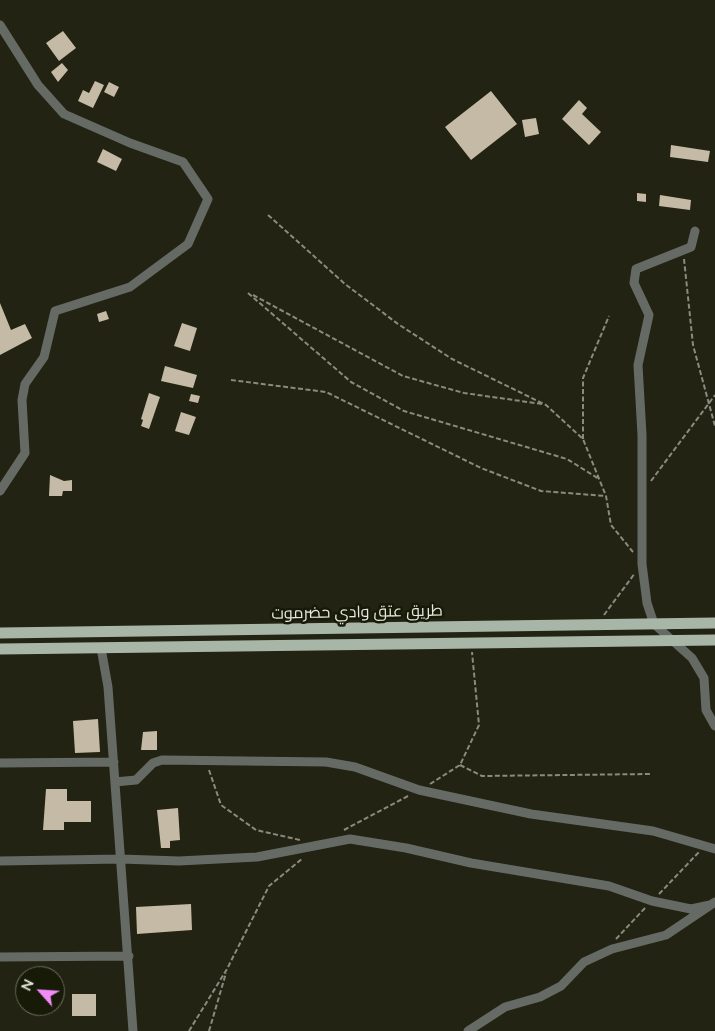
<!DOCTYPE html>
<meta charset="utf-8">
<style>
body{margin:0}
#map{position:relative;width:715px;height:1031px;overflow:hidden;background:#222312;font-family:Lato,sans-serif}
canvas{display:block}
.north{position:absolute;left:15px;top:966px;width:50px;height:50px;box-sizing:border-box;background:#181a08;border:1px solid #6b6d5e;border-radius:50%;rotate:296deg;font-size:14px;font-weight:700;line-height:20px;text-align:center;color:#e8e9de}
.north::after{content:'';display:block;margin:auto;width:18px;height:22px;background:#f18bf5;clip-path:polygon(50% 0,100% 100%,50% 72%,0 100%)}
</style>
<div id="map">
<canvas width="715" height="1031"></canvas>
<div class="north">N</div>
</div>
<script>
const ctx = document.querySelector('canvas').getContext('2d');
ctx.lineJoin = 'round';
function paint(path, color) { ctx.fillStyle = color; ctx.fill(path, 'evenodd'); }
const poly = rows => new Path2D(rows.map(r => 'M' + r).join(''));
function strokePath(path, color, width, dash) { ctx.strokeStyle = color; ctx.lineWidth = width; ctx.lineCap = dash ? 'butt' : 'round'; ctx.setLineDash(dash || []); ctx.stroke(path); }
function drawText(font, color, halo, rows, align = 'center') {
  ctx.font = font + ' Lato,Cairo,sans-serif'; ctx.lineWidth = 5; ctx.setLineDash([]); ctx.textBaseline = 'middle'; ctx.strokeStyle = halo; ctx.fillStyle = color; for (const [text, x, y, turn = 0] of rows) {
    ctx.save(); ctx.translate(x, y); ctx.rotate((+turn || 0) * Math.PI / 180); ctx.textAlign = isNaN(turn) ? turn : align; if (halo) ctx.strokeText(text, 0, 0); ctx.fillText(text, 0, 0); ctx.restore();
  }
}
paint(poly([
 [63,31,76,48,59,61,46,43],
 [62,63,68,70,58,82,51,72],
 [95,81,104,85,93,108,78,101,83,90,89,93],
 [109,82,119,87,114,97,104,92],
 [491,91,517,124,471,160,445,127],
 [579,100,587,108,582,114,601,132,589,145,562,119],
 [536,118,539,134,525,137,522,120],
 [671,145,710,151,708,162,670,157],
 [103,149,122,159,116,171,97,162],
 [637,193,646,194,646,202,637,201],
 [660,195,691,200,690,210,659,206],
 [0,303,11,330,25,324,32,338,0,355],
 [106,311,109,319,99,322,97,314],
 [182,323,197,328,190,351,174,346],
 [165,366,197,375,193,388,161,381],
 [149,393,160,397,149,429,141,426,143,420,141,419],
 [191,394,200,396,198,403,189,401],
 [181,412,196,417,189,435,175,431],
 [50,475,64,481,72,480,72,491,63,491,62,496,49,496],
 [98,719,100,752,75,753,73,721],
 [157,731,157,750,141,750,143,732],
 [46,789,67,789,67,801,91,801,91,822,64,822,64,830,43,830],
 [178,808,180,840,170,841,170,848,161,848,157,810],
 [191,904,192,930,137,934,136,907],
 [72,994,96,994,96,1016,72,1016]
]), '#c5baa5');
strokePath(poly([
 [268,215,345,284,398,324,452,359,546,405,583,439,606,496,611,525,633,552],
 [684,259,693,345,715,426],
 [248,293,351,382,404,411,567,459,599,479],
 [253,295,403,376,464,393,542,404],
 [231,380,326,392,481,468,541,491,606,496],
 [583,439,583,378,609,316],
 [651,481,715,395],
 [604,615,635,573],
 [460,765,482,776,651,774],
 [209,770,221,805,256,830,300,840],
 [430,784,460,765,479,725,472,652],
 [344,830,408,796],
 [659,894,699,852],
 [616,939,645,908],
 [189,1031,227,969,269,886,303,858],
 [209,1031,226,973]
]), '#8a8b7d', 2, [5, 2.5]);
strokePath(poly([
 [0,25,38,85,64,114,130,143,183,162,208,199,188,244,130,287,55,311,44,357,25,384,22,400,25,453,0,491],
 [695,231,691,247,636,269,634,283,649,315,638,365,642,435,642,564,647,603,654,624,692,658,704,678,706,710,715,726],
 [101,648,108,687,133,1031],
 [0,763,114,762],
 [115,782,136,780,153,763,162,760,326,762,355,767,419,790,531,814,653,831,715,849],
 [0,861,121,859,179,861,257,857,350,839,406,848,471,863,609,886,652,901,691,909,710,905],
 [0,957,129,956],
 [468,1031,505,1007,540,997,561,986,584,962,612,949,666,935,715,902]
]), '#656b64', 9);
strokePath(poly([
 [0,633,715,623],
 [0,649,715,640]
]), '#a8b6a7', 11);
drawText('16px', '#e8e9de', '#181a08', [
 ["طريق عتق وادي حضرموت",357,612,-1]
]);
</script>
